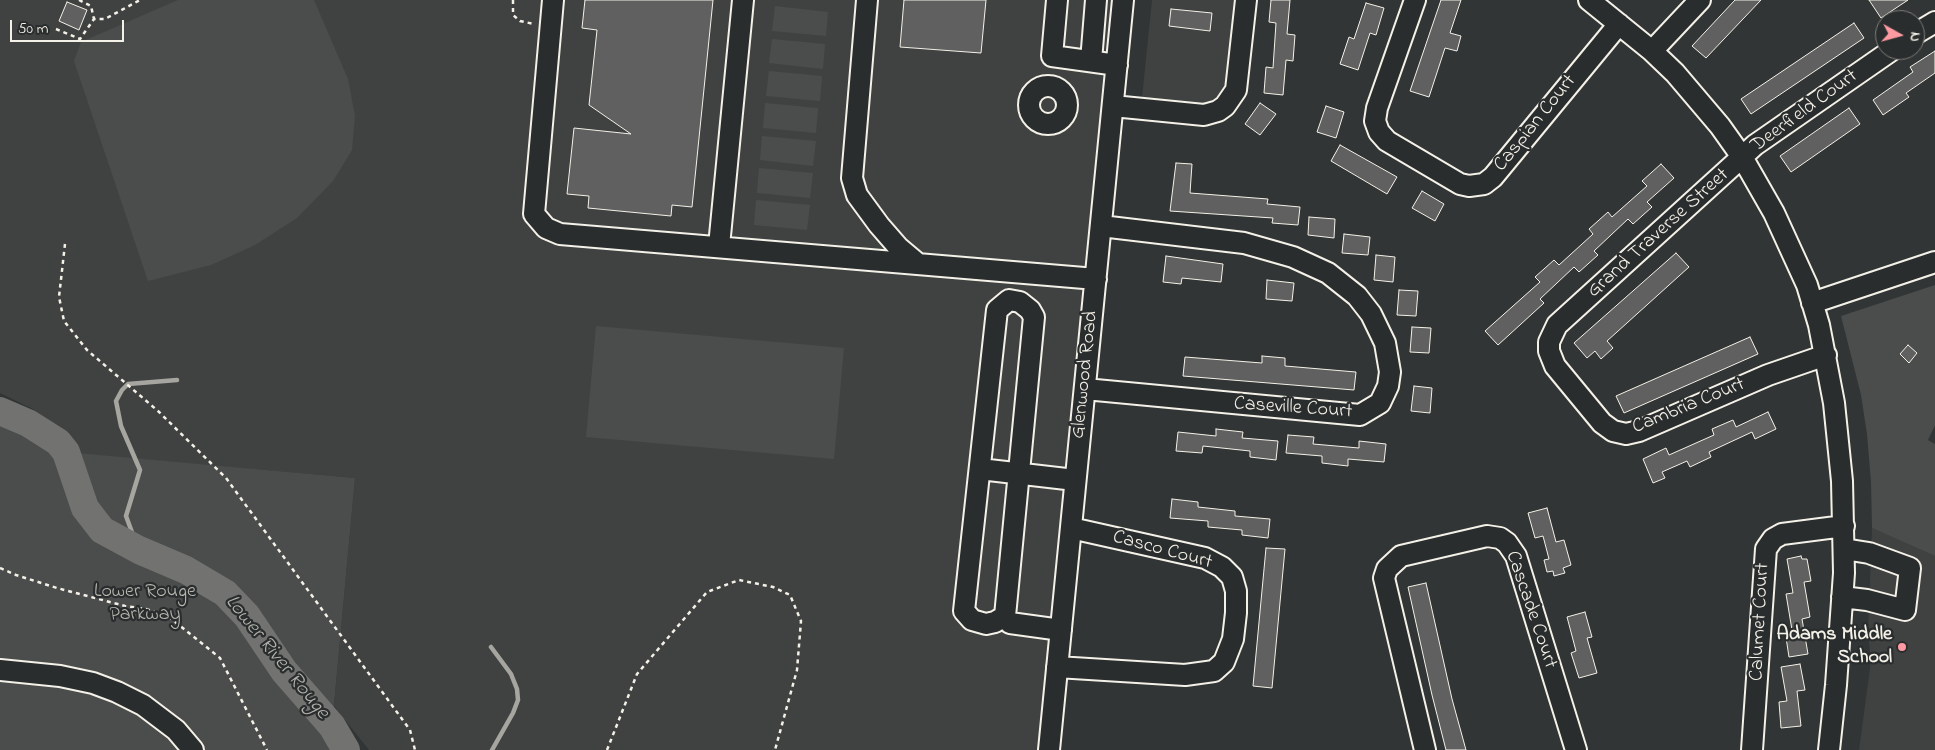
<!DOCTYPE html>
<style>
body{margin:0}
#map{position:relative;width:1935px;height:750px;overflow:hidden;background:#323535;font-family:"Indie Flower",sans-serif}
canvas{display:block}
.north{position:absolute;left:1875px;top:10px;width:50px;height:50px;box-sizing:border-box;background:#2a2d2e;border:1px solid #7b7b78;border-radius:50%;rotate:97deg;font-size:14px;font-weight:700;line-height:20px;text-align:center;color:#f4f1e8}
.north::after{content:'';display:block;margin:auto;width:18px;height:22px;background:#ff9aa2;clip-path:polygon(50% 0,100% 100%,50% 72%,0 100%)}
.scale{position:absolute;left:10px;top:20px;width:114px;height:22px;box-sizing:border-box;border:2px solid #f4f1e8;border-top:0;padding-left:6px;font-size:15px;line-height:18px;white-space:nowrap;color:#f4f1e8;-webkit-text-stroke:4px #2a2d2e;paint-order:stroke}
</style>
<div id="map">
<canvas width="1935" height="750"></canvas>
<div class="north">N</div>
<div class="scale">50 m</div>
</div>
<script>
const ctx = document.querySelector('canvas').getContext('2d');
ctx.lineJoin = 'round';
function paint(path, color) { ctx.fillStyle = color; ctx.fill(path, 'evenodd'); }
const poly = rows => new Path2D(rows.map(r => 'M' + r).join(''));
function strokePath(path, color, width, dash) { ctx.strokeStyle = color; ctx.lineWidth = width; ctx.lineCap = dash ? 'butt' : 'round'; ctx.setLineDash(dash || []); ctx.stroke(path); }
function drawText(font, color, halo, rows, align = 'center') {
  ctx.font = font + ' "Indie Flower",sans-serif'; ctx.lineWidth = 4.5; ctx.setLineDash([]); ctx.textBaseline = 'middle'; ctx.strokeStyle = halo; ctx.fillStyle = color; for (const [text, x, y, turn = 0] of rows) {
    ctx.save(); ctx.translate(x, y); ctx.rotate((+turn || 0) * Math.PI / 180); ctx.textAlign = isNaN(turn) ? turn : align; if (halo) ctx.strokeText(text, 0, 0); ctx.fillText(text, 0, 0); ctx.restore();
  }
}
paint(poly([
 [0,0,1113,0,1039,750,369,750,334,706,355,478,71,453,53,427,33,409,0,393],
 [1152,0,1237,0,1228,89,1205,105,1142,98],
 [1872,528,1935,556,1935,750,1859,750,1871,661,1868,633]
]), '#404242');
paint(poly([
 [178,0,314,0,348,79,355,116,352,150,333,181,297,218,255,245,211,265,148,281,74,61,81,42],
 [775,6,828,12,826,36,772,31],
 [772,39,825,44,823,69,769,63],
 [769,71,822,76,820,101,766,96],
 [765,103,818,108,816,133,763,128],
 [762,136,816,141,813,166,760,160],
 [759,168,813,173,810,198,757,193],
 [756,200,810,205,807,230,754,225],
 [1935,285,1935,425,1928,440,1935,444,1935,556,1872,528,1871,482,1867,434,1861,395,1841,316],
 [596,326,844,348,834,459,586,437],
 [0,411,28,423,58,442,66,452,355,478,332,726,346,750,0,750]
]), '#4b4d4c');
strokePath(poly([
 [136,548,133,535,126,516,140,470,121,426,116,401,122,390,128,384,177,380],
 [491,647,511,674,517,689,518,700,513,713,492,750]
]), '#a6a5a0', 4.5);
strokePath(poly([
 [0,411,28,423,58,442,66,452,85,508,102,530,139,550,186,570,225,593,247,616,284,671,332,726,346,750]
]), '#727370', 28);
const building = poly([
 [585,0,713,0,692,207,672,205,671,216,588,208,589,196,567,194,574,128,631,134,589,105,597,30,582,28,585,0],
 [904,0,986,0,981,53,900,47,904,0],
 [1271,0,1290,0,1287,34,1295,35,1293,61,1286,60,1283,95,1264,93,1266,67,1273,68,1276,23,1269,22,1271,0],
 [1441,0,1461,0,1450,33,1461,36,1457,51,1445,48,1429,97,1410,91,1441,0],
 [1735,0,1761,0,1706,58,1692,46,1735,0],
 [1869,0,1908,0,1881,18,1869,0],
 [67,2,87,10,79,30,59,21,67,2],
 [1366,3,1384,8,1376,35,1370,33,1358,70,1340,64,1349,37,1354,39,1366,3],
 [1171,9,1212,13,1210,31,1169,26,1171,9],
 [1854,23,1864,38,1751,114,1741,99,1854,23],
 [1935,51,1935,73,1906,93,1909,97,1883,115,1873,100,1913,72,1910,67,1935,51],
 [1260,103,1276,114,1260,135,1245,124,1260,103],
 [1326,106,1344,112,1336,138,1317,132,1326,106],
 [1849,108,1860,124,1791,172,1780,156,1849,108],
 [1340,145,1397,177,1387,194,1331,161,1340,145],
 [1176,163,1192,164,1190,193,1268,199,1267,204,1300,207,1298,225,1272,223,1273,218,1170,211,1176,163],
 [1661,164,1674,178,1647,202,1652,207,1633,224,1628,219,1594,251,1598,255,1579,272,1574,267,1540,299,1544,303,1498,345,1485,331,1540,282,1535,277,1554,260,1559,265,1593,234,1589,229,1608,212,1612,217,1647,186,1642,181,1661,164],
 [1422,191,1444,204,1435,221,1412,208,1422,191],
 [1309,217,1335,219,1334,238,1308,235,1309,217],
 [1344,234,1370,237,1368,255,1342,253,1344,234],
 [1676,253,1689,267,1607,341,1613,348,1601,359,1595,351,1587,358,1574,343,1676,253],
 [1376,255,1395,257,1393,282,1374,280,1376,255],
 [1166,256,1223,264,1221,282,1182,278,1181,284,1163,282,1166,256],
 [1267,280,1294,283,1292,301,1266,299,1267,280],
 [1399,290,1418,291,1416,316,1397,315,1399,290],
 [1412,327,1431,328,1429,353,1410,352,1412,327],
 [1750,337,1758,354,1624,413,1616,396,1750,337],
 [1908,345,1917,353,1909,363,1900,354,1908,345],
 [1262,356,1285,358,1285,366,1356,372,1354,390,1183,376,1185,357,1262,363,1262,356],
 [1414,386,1432,388,1430,413,1411,411,1414,386],
 [1768,412,1776,429,1755,439,1752,432,1709,452,1711,457,1690,467,1687,461,1662,472,1665,478,1653,483,1643,459,1666,448,1669,455,1714,435,1712,429,1733,420,1736,427,1768,412],
 [1216,429,1243,432,1242,438,1278,441,1276,460,1250,457,1250,451,1203,446,1202,453,1176,451,1178,432,1216,436,1216,429],
 [1288,435,1314,437,1313,444,1359,448,1359,441,1386,444,1384,462,1348,459,1348,466,1322,463,1322,456,1286,453,1288,435],
 [1172,499,1198,502,1198,507,1235,511,1235,516,1270,519,1268,538,1242,535,1242,530,1208,527,1208,521,1170,518,1172,499],
 [1547,508,1556,542,1564,540,1571,565,1563,568,1565,573,1554,576,1553,571,1547,572,1544,560,1549,559,1543,536,1535,538,1528,513,1547,508],
 [1266,548,1285,549,1272,688,1253,686,1266,548],
 [1801,556,1802,559,1807,559,1811,581,1804,582,1810,617,1802,619,1808,654,1789,657,1785,631,1792,630,1786,594,1793,593,1787,559,1801,556],
 [1426,583,1452,699,1466,750,1446,750,1432,695,1408,587,1426,583],
 [1585,612,1592,637,1587,638,1597,673,1579,678,1571,653,1576,651,1567,617,1585,612],
 [1800,664,1805,690,1797,691,1801,726,1781,728,1779,702,1787,701,1781,667,1800,664]
]);
paint(building, '#5f605f');
strokePath(building, '#f4f1e8', 1);
const minor = poly([
 [553,0,534,214,546,228,560,234,1096,279],
 [867,0,852,178,857,195,879,225,899,248,918,264],
 [1057,0,1052,56,1117,65],
 [1415,0,1377,108,1375,121,1379,132,1387,141,1460,184,1469,186,1484,184,1493,177,1619,24],
 [1589,0,1652,51,1675,73,1720,126,1742,157,1557,325,1549,342,1549,351,1555,366,1602,423,1613,431,1626,434,1639,431,1768,375,1826,355],
 [1915,34,1935,22],
 [1652,51,1700,0],
 [1091,61,1096,0],
 '1029 105a19 19 0 1 1 38 0a19 19 0 1 1-38 0Z',
 [1113,106,1204,115,1218,111,1225,106,1236,90,1246,0],
 [719,246,743,0],
 [1812,303,1935,262],
 [1085,389,1360,415,1380,403,1388,386,1390,372,1385,343,1371,314,1357,296,1328,273,1293,257,1244,243,1101,226],
 [980,469,1075,480],
 [1842,597,1867,600,1905,610,1910,568,1869,553,1844,549],
 [1005,616,995,622,986,624,972,620,964,611,997,310,1009,300,1020,302,1030,310,1034,317,1005,616,1010,623,1061,630],
 [1057,667,1185,675,1214,671,1224,662,1233,639,1236,613,1236,591,1232,577,1222,567,1205,558,1071,528],
 [0,670,60,676,93,683,117,692,143,705,176,730,193,750],
 [1049,750,1123,0],
 [1425,750,1384,578,1387,569,1401,556,1487,536,1500,538,1507,543,1516,556,1576,750],
 [1752,750,1766,549,1773,539,1782,534,1844,526],
 [1829,750,1836,685,1844,573,1842,481,1834,403,1819,325,1807,285,1774,213,1742,157,1755,145,1892,50]
]);
strokePath(minor, '#f4f1e8', 24);
strokePath(poly([
 [79,0,91,6,94,19],
 [513,0,513,15,520,21,534,24],
 [56,29,80,39,94,19,105,19,140,0],
 [65,244,59,297,64,321,87,350,158,411,226,478,410,730,415,750],
 [0,568,16,575,57,588,125,606,146,609,169,617,220,658,267,750],
 [607,750,637,674,707,592,739,580,773,587,790,595,801,621,797,670,775,750]
]), '#f4f1e8', 2.5, [4, 4]);
strokePath(minor, '#2a2d2e', 20);
for (const [x, y, r, color] of [
 [1902,647,5,"#ff9aa2"]
]) { const dot = new Path2D(); dot.arc(x, y, r, 0, 2 * Math.PI); ctx.fillStyle = color; ctx.fill(dot); strokePath(dot, '#2a2d2e', 2); }
drawText('20px', '#f4f1e8', '#2a2d2e', [
 ["Deerfield Court",1805,112,-36],
 ["Caspian Court",1536,124,-51],
 ["Grand Traverse Street",1659,234,-42],
 ["Glenwood Road",1086,375,-84],
 ["Cambria Court",1689,407,-22],
 ["Caseville Court",1293,409,4],
 ["Casco Court",1162,551,15],
 ["Cascade Court",1530,610,71],
 ["Calumet Court",1761,622,-87]
]);
drawText('20px', '#b9b8b1', '#2a2d2e', [
 ["Lower Rouge",145,593],
 ["Parkway",145,616]
]);
drawText('bold 20px', '#f4f1e8', '#2a2d2e', [
 ["Adams Middle",1892,636],
 ["School",1892,659]
], 'right');
drawText('italic 21px', '#b3b2ac', '#2a2d2e', [
 ["Lower River Rouge",276,658,51]
]);
</script>
